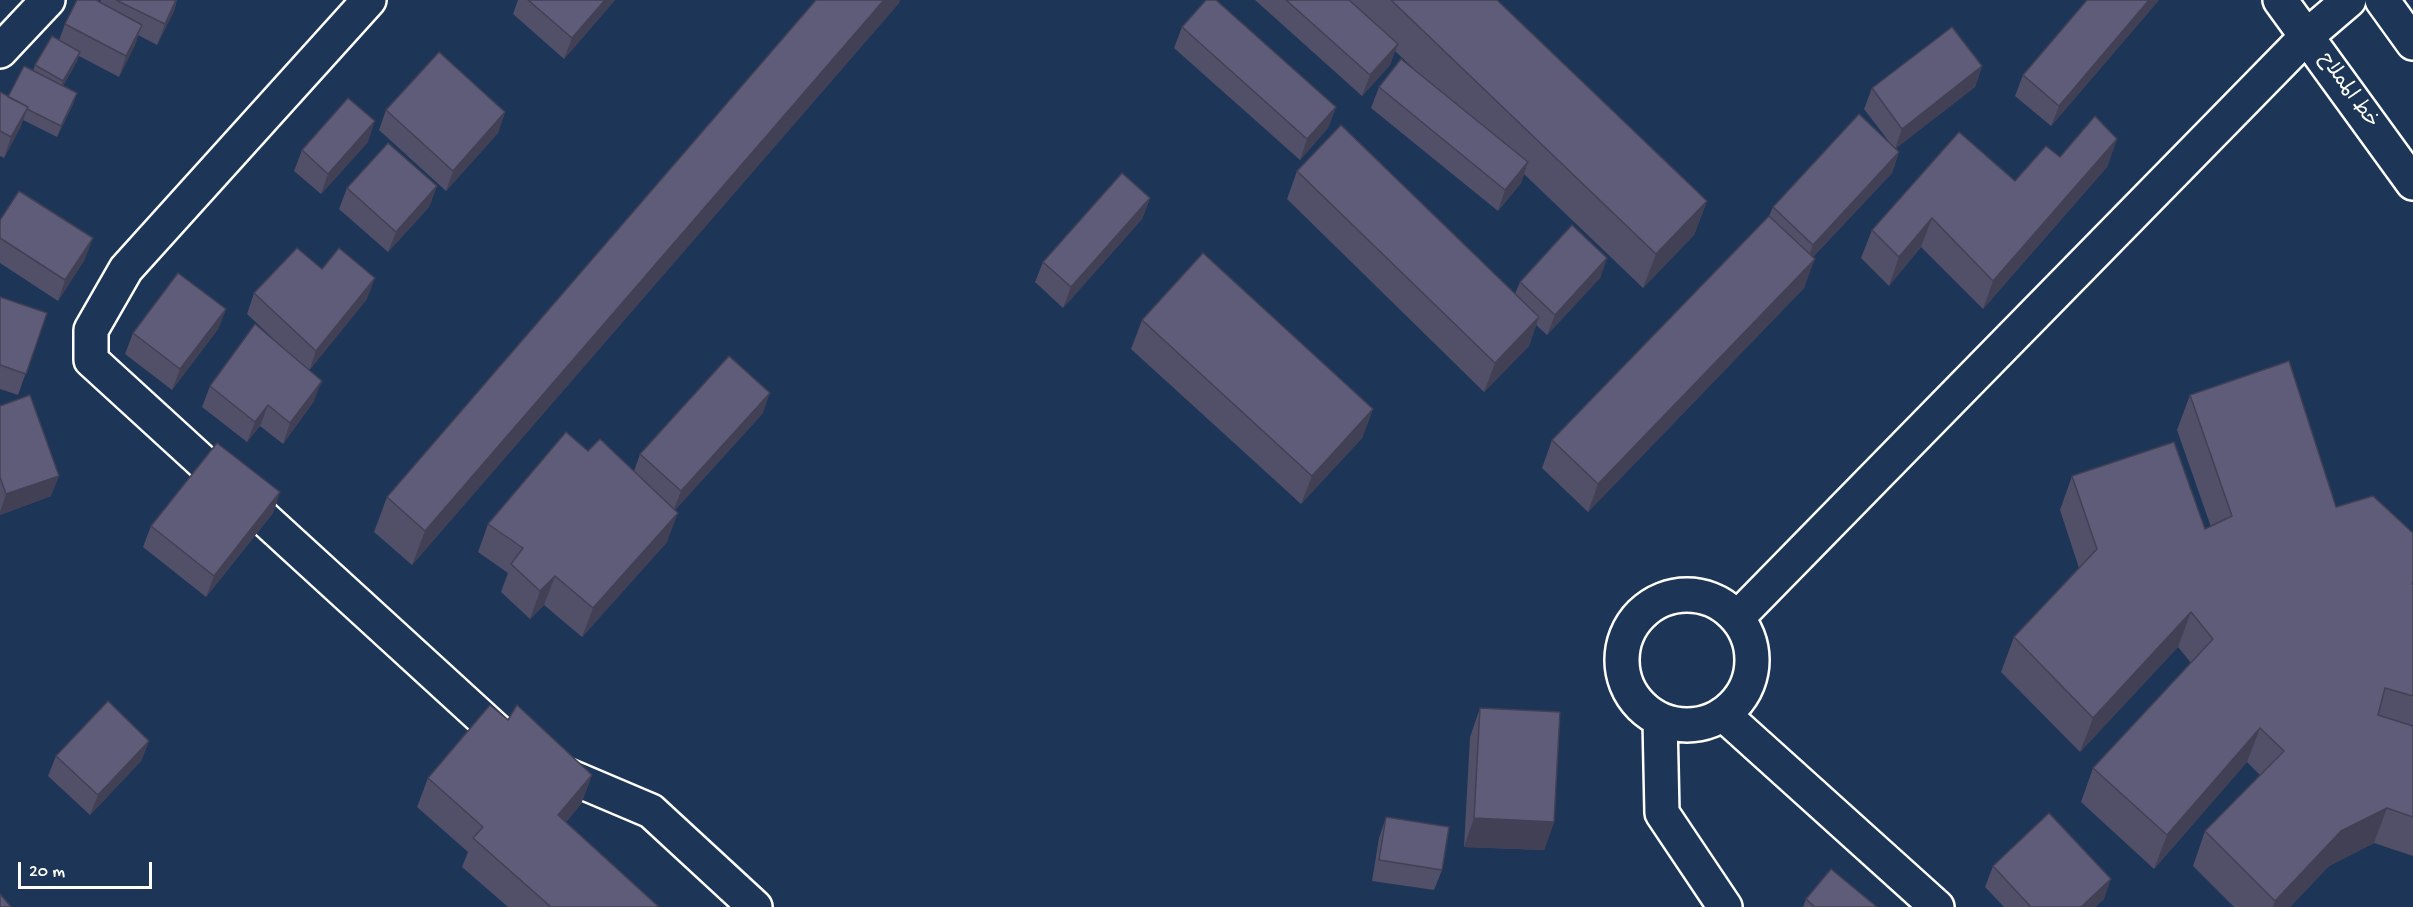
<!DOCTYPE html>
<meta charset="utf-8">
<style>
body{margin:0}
#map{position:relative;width:2413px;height:907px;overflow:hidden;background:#1d3557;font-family:"Gochi Hand",sans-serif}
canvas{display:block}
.scale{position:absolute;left:18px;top:862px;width:134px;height:27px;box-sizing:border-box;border:3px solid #fff;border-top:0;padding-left:8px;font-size:18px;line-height:21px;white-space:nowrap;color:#fff;-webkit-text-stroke:4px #1d3557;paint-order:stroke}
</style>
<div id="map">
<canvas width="2413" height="907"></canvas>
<div class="scale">20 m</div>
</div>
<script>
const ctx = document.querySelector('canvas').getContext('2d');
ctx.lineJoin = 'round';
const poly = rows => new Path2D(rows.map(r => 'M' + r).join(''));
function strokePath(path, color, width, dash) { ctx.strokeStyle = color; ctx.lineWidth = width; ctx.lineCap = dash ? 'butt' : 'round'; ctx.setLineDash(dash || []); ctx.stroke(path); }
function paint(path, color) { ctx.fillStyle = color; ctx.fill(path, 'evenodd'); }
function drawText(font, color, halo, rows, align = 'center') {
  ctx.font = font + ' "Gochi Hand","Playpen Sans Arabic",sans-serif'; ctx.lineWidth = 5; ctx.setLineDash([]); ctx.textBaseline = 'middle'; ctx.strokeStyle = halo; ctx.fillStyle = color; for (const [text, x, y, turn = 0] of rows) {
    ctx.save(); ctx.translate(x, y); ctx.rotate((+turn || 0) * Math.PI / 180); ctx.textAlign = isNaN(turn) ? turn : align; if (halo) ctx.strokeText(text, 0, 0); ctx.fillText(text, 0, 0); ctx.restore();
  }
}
const minor = poly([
 [369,0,126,269,91,330,91,360,526,758,651,811,755,907],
 [0,51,48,0],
 '1622 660a65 65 0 1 1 130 0a65 65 0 1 1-130 0Z',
 [1737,618,2307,36],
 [1723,714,1937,907],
 [1660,720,1662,813,1725,907]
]);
const highway = poly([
 [2280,0,2413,183],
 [2382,0,2413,43],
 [2307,36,2349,0]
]);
strokePath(minor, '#fff', 38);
strokePath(highway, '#fff', 38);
strokePath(minor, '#1d3557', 33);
strokePath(highway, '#1d3557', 33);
paint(poly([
 [101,0,177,0,174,11,157,45,138,35,135,45,119,77,79,56,76,63,63,86,77,93,73,104,57,137,23,120,20,128,4,158,0,156,0,92,8,97,33,71,35,65,59,40,65,24,100,2],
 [518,0,615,0,564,59,513,14],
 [816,0,900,0,899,3,412,565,374,532,387,497],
 [1255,0,1497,0,1707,201,1694,235,1643,288,1524,174,1521,183,1498,211,1371,108,1379,87,1414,69,1395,51,1390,65,1362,96],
 [2159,0,2051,126,2015,96,2023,75],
 [1182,27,1336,107,1328,128,1300,160,1174,48],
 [1982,66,1975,87,1896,148,1899,152,1892,173,1813,257,1804,288,1588,512,1542,468,1552,440,1769,216,1773,207,1890,143,1864,109,1872,88],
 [386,110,505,112,498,133,446,191,379,130],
 [2117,139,2107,167,1983,309,1921,247,1889,286,1861,258,1872,230,2015,181,2060,157],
 [368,142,321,194,294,171,302,150],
 [1297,171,1515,294,1520,282,1607,258,1600,278,1547,335,1536,325,1529,346,1484,392,1287,199],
 [437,186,429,207,388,252,339,209,347,188],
 [1150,198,1142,219,1063,308,1035,282,1043,262],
 [0,220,85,259,58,301,0,263],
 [322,269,367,299,309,370,314,401,283,444,260,426,247,442,202,407,210,386,283,348,247,314,254,293],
 [0,297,47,313,18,395,0,389],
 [226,309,218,329,172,390,125,354,133,333],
 [1142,320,1373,409,1362,438,1301,504,1131,349],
 [2190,395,2336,507,2413,533,2413,856,2374,843,2329,866,2290,907,2234,907,2193,866,2205,831,2260,775,2247,762,2154,869,2081,802,2093,768,2191,663,2178,647,2080,752,2001,672,2014,637,2079,568,2060,510,2072,476,2205,529,2211,527,2177,430],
 [0,406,51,496,0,515],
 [763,413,675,510,667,542,582,637,544,605,530,619,501,592,508,573,478,552,488,524,588,451,634,471,640,454],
 [280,492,273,513,206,597,143,547,151,526],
 [1480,708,1554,822,1544,850,1464,847,1470,737],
 [508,720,592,775,581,804,566,822,659,907,508,907,462,867,468,852,417,807,428,778],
 [149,741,141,761,90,815,48,776,56,756],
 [1386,817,1442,870,1434,890,1372,881,1379,838],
 [1993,866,2104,899,2095,907,2004,907,1985,887],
 [1806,899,1877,907,1803,907]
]), '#524f68');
paint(poly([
 [176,0,177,0,174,11,157,45,165,24],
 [605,0,615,0,564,59,572,38],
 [884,0,900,0,899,3,412,565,425,531],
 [2149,0,2159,0,2051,126,2059,106],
 [142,25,135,45,119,77,126,56],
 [1398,44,1390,65,1362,96,1370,75],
 [80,52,76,63,59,92,63,81],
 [1982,66,1975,87,1895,149,1902,129],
 [77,93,73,104,57,137,61,126],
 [28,107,20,128,4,158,11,137],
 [1336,107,1328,128,1300,160,1307,139],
 [505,112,498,133,446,191,453,171],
 [375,121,368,142,321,194,328,174],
 [2117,139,2107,167,1983,309,1993,281],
 [1899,152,1892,173,1805,265,1813,245],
 [1528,162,1521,183,1498,211,1505,190],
 [437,186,429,207,388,252,396,232],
 [1150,198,1142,219,1063,308,1071,287],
 [1707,201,1694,235,1643,288,1656,254],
 [1932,218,1921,247,1889,286,1899,257],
 [93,238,85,259,58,301,65,280],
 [1607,258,1600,278,1547,335,1555,315],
 [1815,259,1804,288,1588,512,1598,484],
 [375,278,367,299,309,371,316,351],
 [226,309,218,329,172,390,180,369],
 [1539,317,1529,346,1484,392,1495,363],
 [322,381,314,401,283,444,290,423],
 [770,393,763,413,673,512,681,491],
 [268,405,260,426,247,442,255,422],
 [1373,409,1362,438,1301,504,1312,476],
 [59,476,51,496,0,515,0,512,6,494],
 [280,492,273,513,206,597,214,576],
 [678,513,667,542,582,637,593,608],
 [555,576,544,605,530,619,540,591],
 [2191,612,2178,647,2080,752,2093,718],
 [2260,728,2247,762,2154,869,2167,835],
 [149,741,141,761,90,815,98,795],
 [592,775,581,804,548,844,558,815],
 [2387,808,2374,843,2329,866,2290,907,2273,907,2275,901,2341,831],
 [1474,818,1554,822,1544,850,1464,847],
 [2111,879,2104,899,2095,907,2081,907]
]), '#424055');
const building = poly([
 [77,0,96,0,142,25,126,56,65,24,77,0],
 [116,0,176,0,165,24,116,0],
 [528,0,605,0,572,38,528,0],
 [816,0,884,0,425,531,387,497,816,0],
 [1206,0,1216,0,1336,107,1307,139,1182,27,1206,0],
 [1286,0,1349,0,1398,44,1370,75,1286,0],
 [1391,0,1497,0,1707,201,1656,254,1391,0],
 [2087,0,2149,0,2059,106,2023,75,2087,0],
 [1952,27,1982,66,1902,129,1872,88,1952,27],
 [52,36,80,52,63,81,35,65,52,36],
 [439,52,505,112,453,171,386,110,439,52],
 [1401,59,1528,162,1505,190,1379,87,1401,59],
 [24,66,77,93,61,126,27,109,28,107,8,97,24,66],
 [0,92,28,107,11,137,0,131,0,92],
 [348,98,375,121,328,174,302,150,348,98],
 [1859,114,1899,152,1813,245,1773,207,1859,114],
 [2095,116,2117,139,1993,281,1932,218,1899,257,1872,230,1959,132,2015,181,2046,146,2060,157,2095,116],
 [1341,125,1539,317,1495,363,1297,171,1341,125],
 [388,143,437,186,396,232,347,188,388,143],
 [1122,173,1150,198,1071,287,1043,262,1122,173],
 [19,191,93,238,65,280,0,238,0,220,19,191],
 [1769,216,1815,259,1598,484,1552,440,1769,216],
 [1572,225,1607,258,1555,315,1520,282,1572,225],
 [297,248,322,269,339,248,375,278,316,351,254,293,297,248],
 [1203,253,1373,409,1312,476,1142,320,1203,253],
 [178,273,226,309,180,369,133,333,178,273],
 [0,297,47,313,26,374,0,365,0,297],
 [255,324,322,381,290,423,268,405,255,422,210,386,255,324],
 [729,356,770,393,681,491,640,454,729,356],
 [2289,361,2336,507,2373,496,2413,533,2413,581,2412,584,2413,584,2413,696,2385,688,2378,715,2413,726,2413,817,2387,808,2341,831,2275,901,2205,831,2284,751,2260,728,2167,835,2093,768,2213,639,2191,612,2093,718,2014,637,2097,549,2072,476,2174,442,2205,529,2232,516,2190,395,2289,361],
 [30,395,59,476,6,494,0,477,0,406,30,395],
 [566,432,588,451,600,439,678,513,593,608,555,576,540,591,511,564,523,548,488,524,566,432],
 [217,443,280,492,214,576,151,526,217,443],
 [108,701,149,741,98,795,56,756,108,701],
 [490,705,508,720,517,705,592,775,558,815,659,907,551,907,473,838,483,827,428,778,490,705],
 [1480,708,1560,712,1554,822,1474,818,1480,708],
 [2049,813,2111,879,2081,907,2031,907,1993,866,2049,813],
 [1386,817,1449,827,1442,870,1379,860,1386,817],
 [1831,869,1877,907,1815,907,1806,899,1831,869],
 [0,894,11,907,0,907,0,894]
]);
paint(building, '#5f5c79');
strokePath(building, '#424055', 1.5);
drawText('20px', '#fff', '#1d3557', [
 ["خط المملاح",2347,91,54]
]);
</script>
